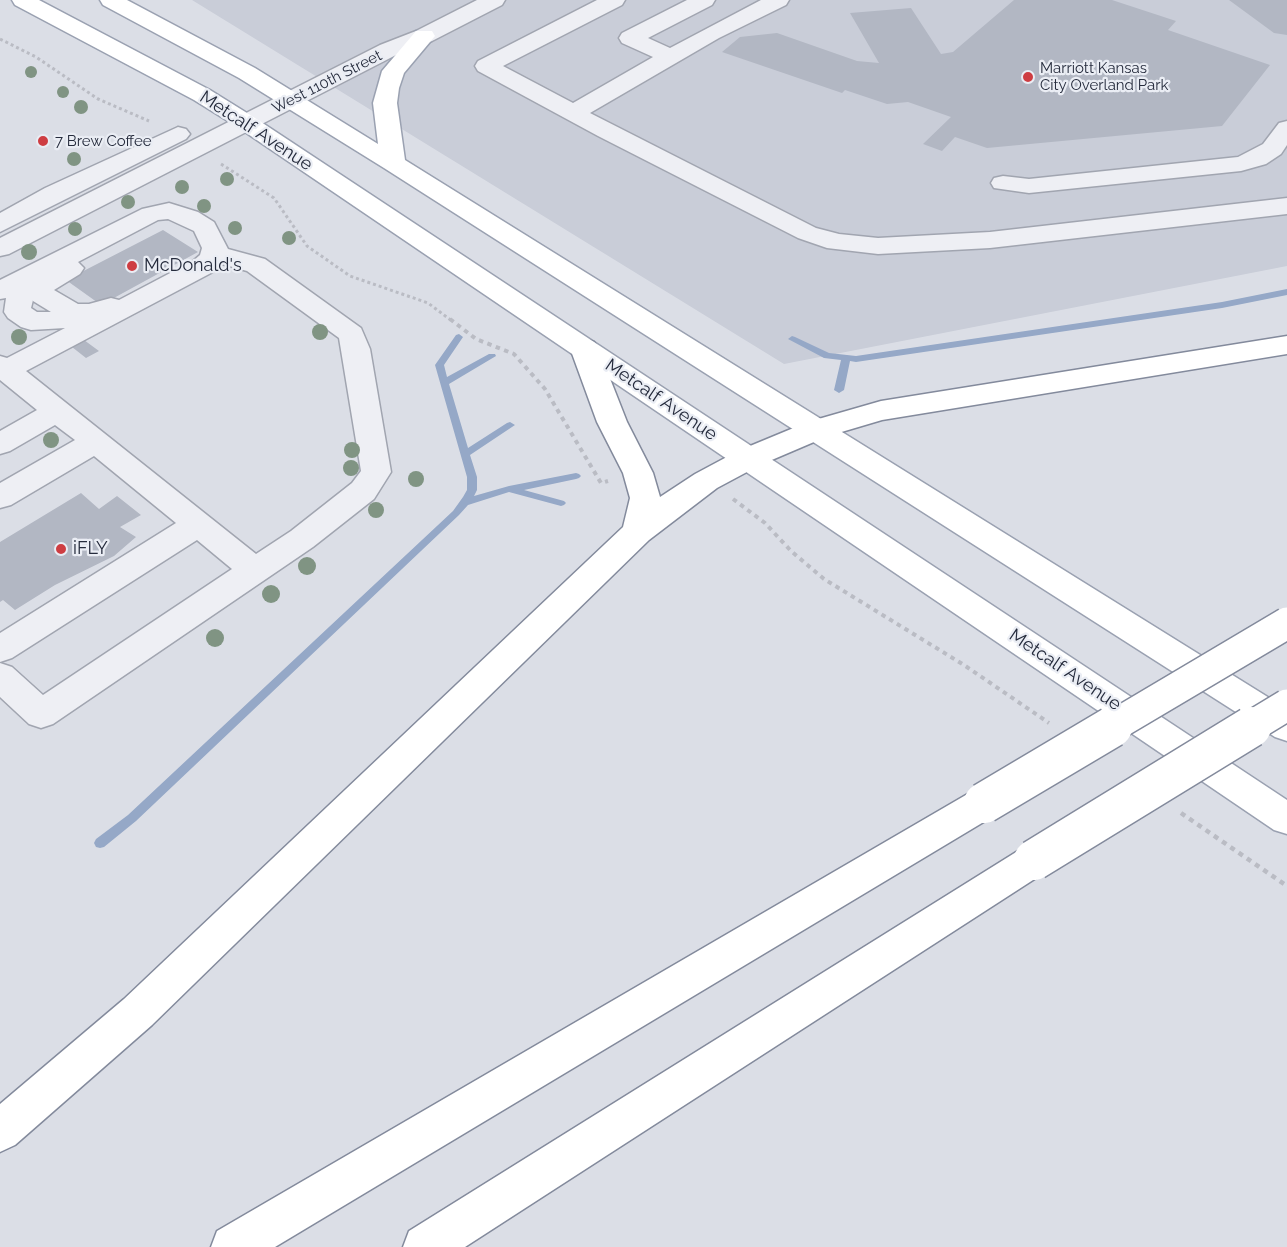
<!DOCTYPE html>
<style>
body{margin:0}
canvas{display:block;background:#dbdee6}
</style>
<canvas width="1287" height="1247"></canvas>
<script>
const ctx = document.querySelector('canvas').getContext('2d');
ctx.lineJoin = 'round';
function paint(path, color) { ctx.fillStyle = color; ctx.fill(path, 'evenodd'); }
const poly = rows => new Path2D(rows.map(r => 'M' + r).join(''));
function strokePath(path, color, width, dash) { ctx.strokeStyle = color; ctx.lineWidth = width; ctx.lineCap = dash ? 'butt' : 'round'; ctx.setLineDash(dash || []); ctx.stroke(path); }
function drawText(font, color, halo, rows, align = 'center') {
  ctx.font = font + ' Raleway,sans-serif'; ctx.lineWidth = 4.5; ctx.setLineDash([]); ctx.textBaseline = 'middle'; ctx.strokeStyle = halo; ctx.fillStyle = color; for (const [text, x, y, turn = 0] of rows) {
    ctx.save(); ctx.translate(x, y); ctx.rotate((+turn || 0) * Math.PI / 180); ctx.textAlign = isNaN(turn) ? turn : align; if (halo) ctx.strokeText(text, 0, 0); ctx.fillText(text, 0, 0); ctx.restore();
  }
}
paint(poly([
 [192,0,1287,0,1287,266,784,364]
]), '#c9cdd8');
paint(poly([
 [1287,289,1287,295,1222,308,856,362,850,361,844,390,839,393,834,390,841,360,824,358,788,339,792,336,795,337,829,353,856,356,1222,302,1287,289],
 [459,334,463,337,444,365,447,377,489,354,495,354,496,356,449,384,468,448,507,423,510,422,515,425,470,455,477,477,477,490,474,496,509,486,576,473,579,474,581,476,579,478,576,479,524,490,564,501,566,503,564,505,561,506,509,492,468,505,459,515,136,821,104,847,100,848,96,847,94,843,96,839,128,815,453,511,463,497,467,490,467,477,435,365,456,335,459,334]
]), '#95a8c7');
paint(poly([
 [1014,0,1112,0,1176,21,1168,30,1270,65,1222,126,987,148,955,137,942,151,923,144,951,117,908,102,887,104,845,90,842,93,722,52,740,37,777,33,857,61,879,63,850,13,911,8,941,54,953,52],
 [1229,0,1287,0,1287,35,1274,33],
 [163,230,198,252,101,305,66,280],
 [84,340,99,351,86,358,72,347],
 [81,493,99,509,117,496,141,515,120,527,136,537,114,556,55,585,15,610,3,600,0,602,0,542]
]), '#b2b7c3');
const minor = poly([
 [477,0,505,0,502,5,432,41,396,55,9,254,0,256,0,238,380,45,416,31,477,0],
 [597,0,625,0,622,5,503,66,573,103,653,57,622,43,619,38,622,33,687,0,715,0,712,5,648,38,670,48,761,0,789,0,786,5,719,38,590,113,816,228,839,234,878,238,990,232,1287,198,1287,214,990,248,878,254,827,248,798,238,598,136,478,71,475,66,478,61,597,0],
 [1287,121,1287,145,1281,154,1266,164,1241,171,1029,193,994,188,991,183,994,178,1003,176,1029,179,1238,157,1263,144,1279,123,1287,121],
 [178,127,186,129,190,134,186,139,0,232,0,213,45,188,178,127],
 [169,203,198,212,214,222,228,249,265,259,361,328,370,349,391,472,374,499,313,547,53,724,41,728,29,724,0,697,0,663,12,667,43,695,232,569,197,540,12,658,0,662,0,633,176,523,94,456,11,505,0,508,0,483,75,440,55,425,10,451,0,454,0,431,37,410,0,380,0,356,7,358,65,328,31,330,21,327,8,318,4,312,6,298,0,299,0,280,142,209,169,203],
 [168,219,194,231,202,248,200,255,193,261,119,300,111,298,89,304,78,304,54,290,80,274,84,268,78,262,158,220,168,219],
 [222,264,247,271,339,338,361,471,352,483,291,531,256,554,26,371,211,273,222,264],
 [33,300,33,301,51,312,37,312,31,308,33,300]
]);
const major = poly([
 [12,0,39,0,210,90,255,118,1287,800,1287,834,1274,830,239,128,194,100,15,5,12,0],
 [100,0,127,0,255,68,378,144,373,103,382,71,416,31,432,31,435,36,404,73,399,88,397,103,405,160,1287,709,1287,741,1275,737,384,168,239,78,103,5,100,0]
]);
const highway = poly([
 [1287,336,1287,354,882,420,828,436,760,465,717,488,649,540,152,1025,15,1145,0,1152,0,1104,124,999,623,527,630,498,623,473,597,422,570,348,574,342,584,339,594,342,598,348,627,422,653,473,660,497,695,474,738,451,808,422,881,401,1287,336],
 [984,788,997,792,1002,803,997,814,275,1247,211,1247,217,1231,971,792,984,788],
 [1034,844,1047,849,1053,860,1047,871,465,1247,403,1247,409,1231,1021,849,1034,844]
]);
strokePath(minor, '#a1a5b0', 3);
strokePath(major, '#9aa1b1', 3);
strokePath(highway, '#838a9c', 3);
strokePath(poly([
 [0,39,36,57,98,99,149,121],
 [221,164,274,198,307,246,350,276,428,303,452,321]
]), '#babcc4', 3, [3, 3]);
strokePath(poly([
 [450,319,476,339,514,354,545,389,601,483,608,481],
 [733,499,765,523,791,551,824,579,964,665,1049,723]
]), '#babcc4', 4, [4.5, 4.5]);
strokePath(poly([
 [1181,813,1287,886]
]), '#babcc4', 4.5, [5, 5]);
paint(minor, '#eeeff4');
paint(major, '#fff');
paint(highway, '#fff');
const highwayBridgeFar1 = poly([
 [1110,728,1287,623],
 [1249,728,1287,705]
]);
const highwayBridge = poly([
 [984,803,1112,727],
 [1034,860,1251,727]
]);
strokePath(highwayBridgeFar1, '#838a9c', 34, []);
strokePath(highwayBridge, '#838a9c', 43, []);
strokePath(highwayBridgeFar1, '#fff', 31);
strokePath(highwayBridge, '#fff', 40);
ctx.fillStyle = '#809483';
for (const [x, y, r] of [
 [31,72,6],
 [63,92,6],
 [81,107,7],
 [74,159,7],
 [227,179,7],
 [182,187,7],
 [128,202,7],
 [204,206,7],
 [235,228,7],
 [75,229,7],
 [289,238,7],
 [29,252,8],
 [320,332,8],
 [19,337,8],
 [51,440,8],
 [352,450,8],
 [351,468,8],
 [416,479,8],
 [376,510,8],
 [307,566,9],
 [271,594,9],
 [215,638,9]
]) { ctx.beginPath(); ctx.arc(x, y, r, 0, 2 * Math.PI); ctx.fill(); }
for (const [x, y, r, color] of [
 [1028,77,6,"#ce3d42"],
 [43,141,6,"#ce3d42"],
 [132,266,6,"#ce3d42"],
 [61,549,6,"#ce3d42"]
]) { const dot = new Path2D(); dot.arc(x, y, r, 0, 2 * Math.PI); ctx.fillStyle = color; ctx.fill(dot); strokePath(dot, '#eaedf4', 2); }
drawText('15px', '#252b3c', '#eaedf4', [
 ["Marriott Kansas",1040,68],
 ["City Overland Park",1040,85],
 ["7 Brew Coffee",55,141]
], 'left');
drawText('15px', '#252b3c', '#eaedf4', [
 ["West 110th Street",327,82,-27]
]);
drawText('18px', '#252b3c', '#eaedf4', [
 ["Metcalf Avenue",256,131,33],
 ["Metcalf Avenue",661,400,34],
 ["Metcalf Avenue",1065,670,34]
]);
drawText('18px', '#252b3c', '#eaedf4', [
 ["McDonald's",144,266],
 ["iFLY",73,549]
], 'left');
</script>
